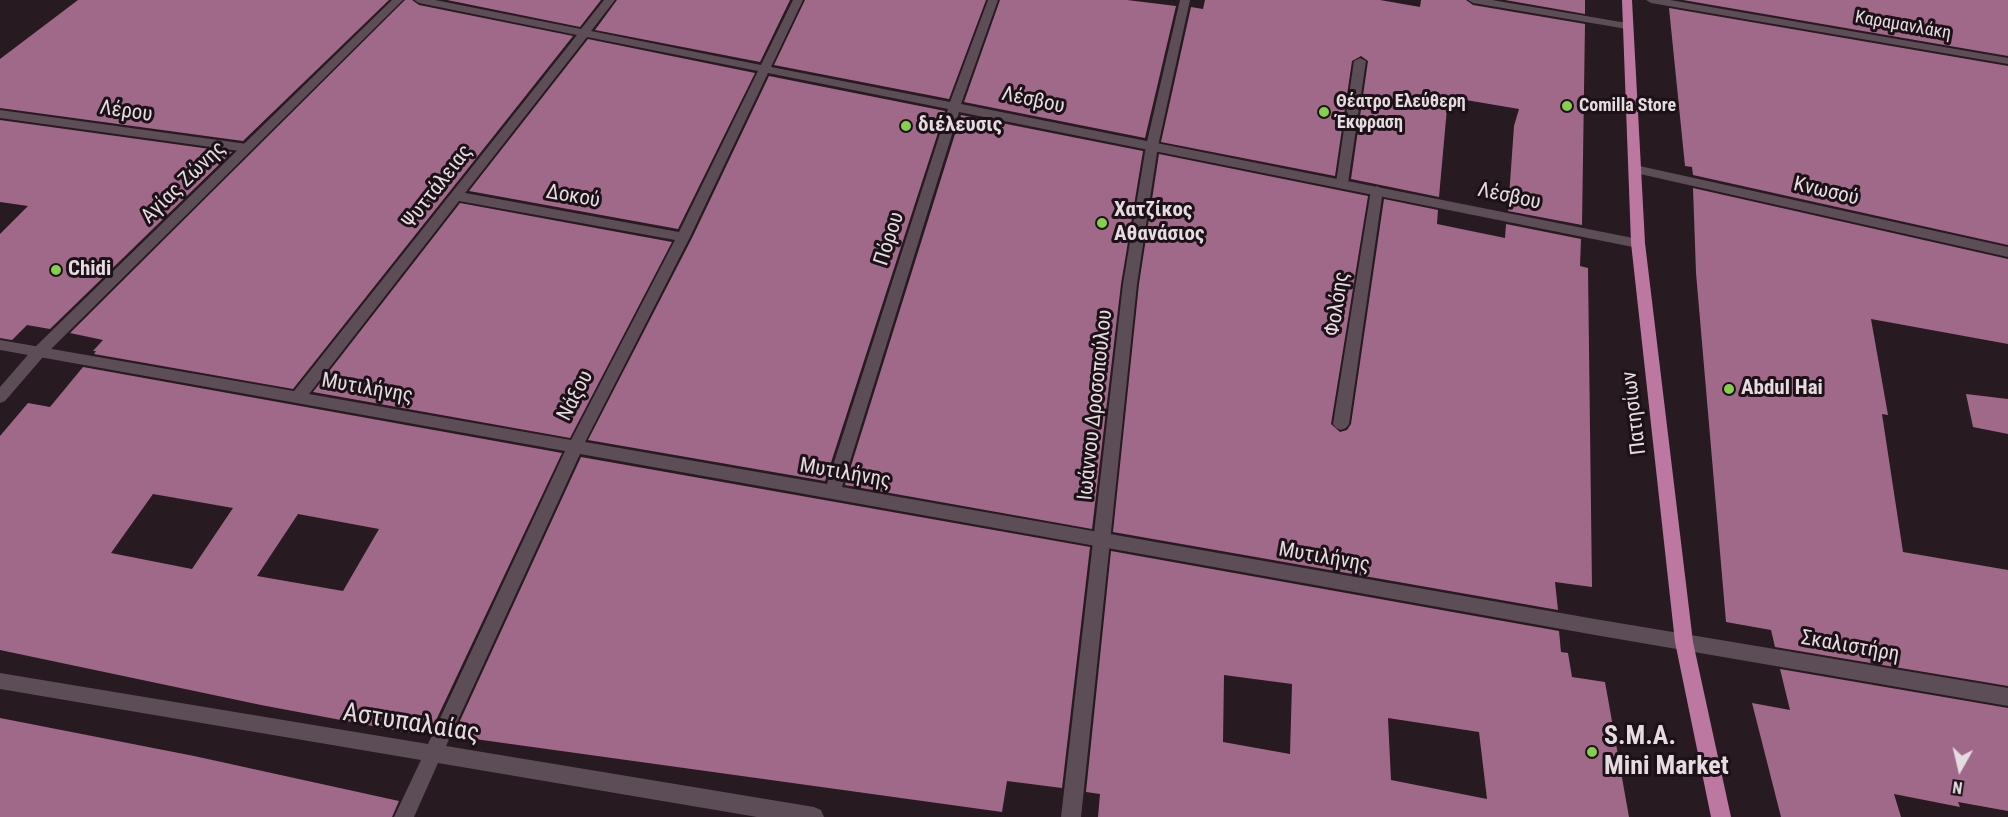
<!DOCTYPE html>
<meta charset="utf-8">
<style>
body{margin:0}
#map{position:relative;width:2008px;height:817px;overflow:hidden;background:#271a21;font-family:"Roboto Condensed",sans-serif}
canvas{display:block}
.north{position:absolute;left:1930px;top:739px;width:60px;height:60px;-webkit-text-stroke:4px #1d1118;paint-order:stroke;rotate:188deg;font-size:16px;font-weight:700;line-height:24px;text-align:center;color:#e5dbe0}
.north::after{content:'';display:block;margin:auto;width:21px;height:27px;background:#e5dbe0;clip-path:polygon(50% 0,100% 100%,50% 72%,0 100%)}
</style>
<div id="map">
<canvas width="2008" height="817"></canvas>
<div class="north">N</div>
</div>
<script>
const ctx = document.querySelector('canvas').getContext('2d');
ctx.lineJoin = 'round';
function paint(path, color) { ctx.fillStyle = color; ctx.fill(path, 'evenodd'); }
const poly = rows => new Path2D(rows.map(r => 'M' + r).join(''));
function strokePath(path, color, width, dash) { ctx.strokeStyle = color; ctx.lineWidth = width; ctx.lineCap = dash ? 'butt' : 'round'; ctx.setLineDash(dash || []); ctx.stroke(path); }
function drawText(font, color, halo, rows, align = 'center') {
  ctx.font = font + ' "Roboto Condensed",sans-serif'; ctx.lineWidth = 6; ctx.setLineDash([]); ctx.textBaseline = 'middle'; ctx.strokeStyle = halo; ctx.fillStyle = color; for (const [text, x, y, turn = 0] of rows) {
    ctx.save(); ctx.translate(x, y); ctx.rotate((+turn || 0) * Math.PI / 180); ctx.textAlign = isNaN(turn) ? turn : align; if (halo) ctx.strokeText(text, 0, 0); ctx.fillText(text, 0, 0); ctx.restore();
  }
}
paint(poly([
 [78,0,389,0,243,141,0,108,0,59],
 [405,0,412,0,419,5,573,36,293,389,94,354,96,351,93,351,103,340,70,333],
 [447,0,601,0,580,27],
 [617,0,790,0,760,62,595,30],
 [805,0,986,0,949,99,774,65],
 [1000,0,1127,0,1176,6,1145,138,964,102],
 [1205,0,1380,0,1420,7,1421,0,1466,0,1473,5,1585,24,1582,225,1508,211,1514,126,1519,109,1448,97,1439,197,1351,179,1368,61,1361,56,1352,61,1335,176,1161,142,1191,7,1203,9],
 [1505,0,1585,0,1585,14],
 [1683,0,2008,0,2008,56],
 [1669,8,2008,66,2008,245,1693,175,1692,167,1685,166],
 [588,39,755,73,678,229,469,191],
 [769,76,945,111,825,481,588,440,692,238],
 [961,115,1143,151,1121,284,1092,529,845,485],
 [0,120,232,152,50,329,27,325,12,340,0,338,0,234,28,206,0,202],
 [1159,154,1368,196,1331,424,1340,432,1347,430,1351,424,1384,199,1438,210,1437,224,1505,238,1506,224,1581,239,1580,266,1588,268,1592,587,1555,582,1558,610,1113,532,1139,284],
 [1693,188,2008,259,2008,344,1871,319,1888,415,1882,414,1903,552,2008,570,2008,686,1775,647,1771,630,1726,622,1696,273],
 [460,203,672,242,570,438,313,392],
 [83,367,562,453,430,733,411,731,410,733,261,705,0,650,0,436,28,403,50,407],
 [153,494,233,508,192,569,111,553],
 [298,514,379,529,343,591,257,576],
 [1966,394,2008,399,2008,434,1973,427],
 [581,457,1090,547,1062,788,1007,781,1002,812,453,736],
 [1111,551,1559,631,1561,652,1568,653,1572,677,1605,682,1629,817,1098,817,1100,794,1086,792],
 [1224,675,1292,684,1290,754,1223,742],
 [1388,718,1479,732,1487,799,1391,780],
 [1780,669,2008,708,2008,811,1958,802,1960,807,1894,794,1901,817,1781,817,1752,703,1790,710],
 [0,718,194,756,399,801,392,817,0,817]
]), '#a16989');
paint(poly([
 [1360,58,1366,61,1348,183,1342,187,1336,183,1354,61,1360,58],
 [1377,186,1383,190,1349,424,1346,428,1341,430,1336,428,1333,424,1371,190,1377,186]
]), '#5d4d56');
paint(poly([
 [414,0,435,0,581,29,604,0,615,0,591,31,761,65,793,0,803,0,771,67,950,102,988,0,998,0,961,104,1643,240,1645,243,1643,246,1638,248,959,112,842,487,1595,619,2008,688,2008,706,1595,635,580,454,446,746,814,807,821,810,824,817,757,817,438,763,414,817,394,817,421,760,0,689,0,673,428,744,565,451,0,350,0,340,294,391,577,35,419,3,414,0],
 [587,37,758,71,679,232,465,193,587,37],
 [768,73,948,109,827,484,585,442,690,237,768,73],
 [459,201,675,240,571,440,309,394,459,201],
 [1646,0,1670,0,2008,58,2008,64,1651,3,1646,0],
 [0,110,247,144,253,148,247,152,0,118,0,110],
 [1635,165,2008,247,2008,257,1631,172,1631,166,1635,165]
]), '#5d4d56');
paint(poly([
 [392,0,403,0,43,357,5,401,0,403,0,387,33,349,392,0],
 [1180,0,1190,0,1158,146,1137,284,1081,817,1061,817,1123,284,1146,146,1180,0],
 [1468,0,1492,0,1627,23,1633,26,1627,29,1473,3,1468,0]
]), '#5d4d56');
paint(poly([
 [1622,0,1632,0,1645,243,1693,642,1731,817,1711,817,1675,642,1631,243,1622,0]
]), '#bc78a0');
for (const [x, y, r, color] of [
 [1567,106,6,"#84cf4d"],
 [1324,112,6,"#84cf4d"],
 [906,126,6,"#84cf4d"],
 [1102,223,6,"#84cf4d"],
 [56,270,6,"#84cf4d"],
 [1729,389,6,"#84cf4d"],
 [1592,752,6,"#84cf4d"]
]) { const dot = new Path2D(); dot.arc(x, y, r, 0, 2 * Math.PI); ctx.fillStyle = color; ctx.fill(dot); strokePath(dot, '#1d1118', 2); }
drawText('18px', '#e5dbe0', '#1d1118', [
 ["Καραμανλάκη",1903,26,10]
]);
drawText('bold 18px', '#e5dbe0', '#1d1118', [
 ["Θέατρο Ελεύθερη",1336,102],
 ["Έκφραση",1336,123],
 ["Comilla Store",1579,106]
], 'left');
drawText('21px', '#e5dbe0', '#1d1118', [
 ["Λέσβου",1033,101,12],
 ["Λέρου",126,112,8],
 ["Αγίας Ζώνης",184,183,-44],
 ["Ψυττάλειας",438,187,-52],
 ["Κνωσού",1826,192,13],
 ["Δοκού",573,197,10],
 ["Λέσβου",1509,197,12],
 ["Πόρου",890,239,-72],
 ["Φολόης",1338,304,-81],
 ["Μυτιλήνης",367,389,10],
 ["Νάξου",576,396,-63],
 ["Ιωάννου Δροσοπούλου",1096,405,-84],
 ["Πατησίων",1635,413,-97],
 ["Μυτιλήνης",845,474,10],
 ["Μυτιλήνης",1324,558,10],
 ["Σκαλιστήρη",1850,647,10]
]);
drawText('bold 21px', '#e5dbe0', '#1d1118', [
 ["διέλευσις",918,126],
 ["Χατζίκος",1114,211],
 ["Αθανάσιος",1114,235],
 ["Chidi",68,270],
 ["Abdul Hai",1741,389]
], 'left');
drawText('26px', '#e5dbe0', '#1d1118', [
 ["Αστυπαλαίας",411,724,9]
]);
drawText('bold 26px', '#e5dbe0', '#1d1118', [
 ["S.M.A.",1604,737],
 ["Mini Market",1604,767]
], 'left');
</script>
